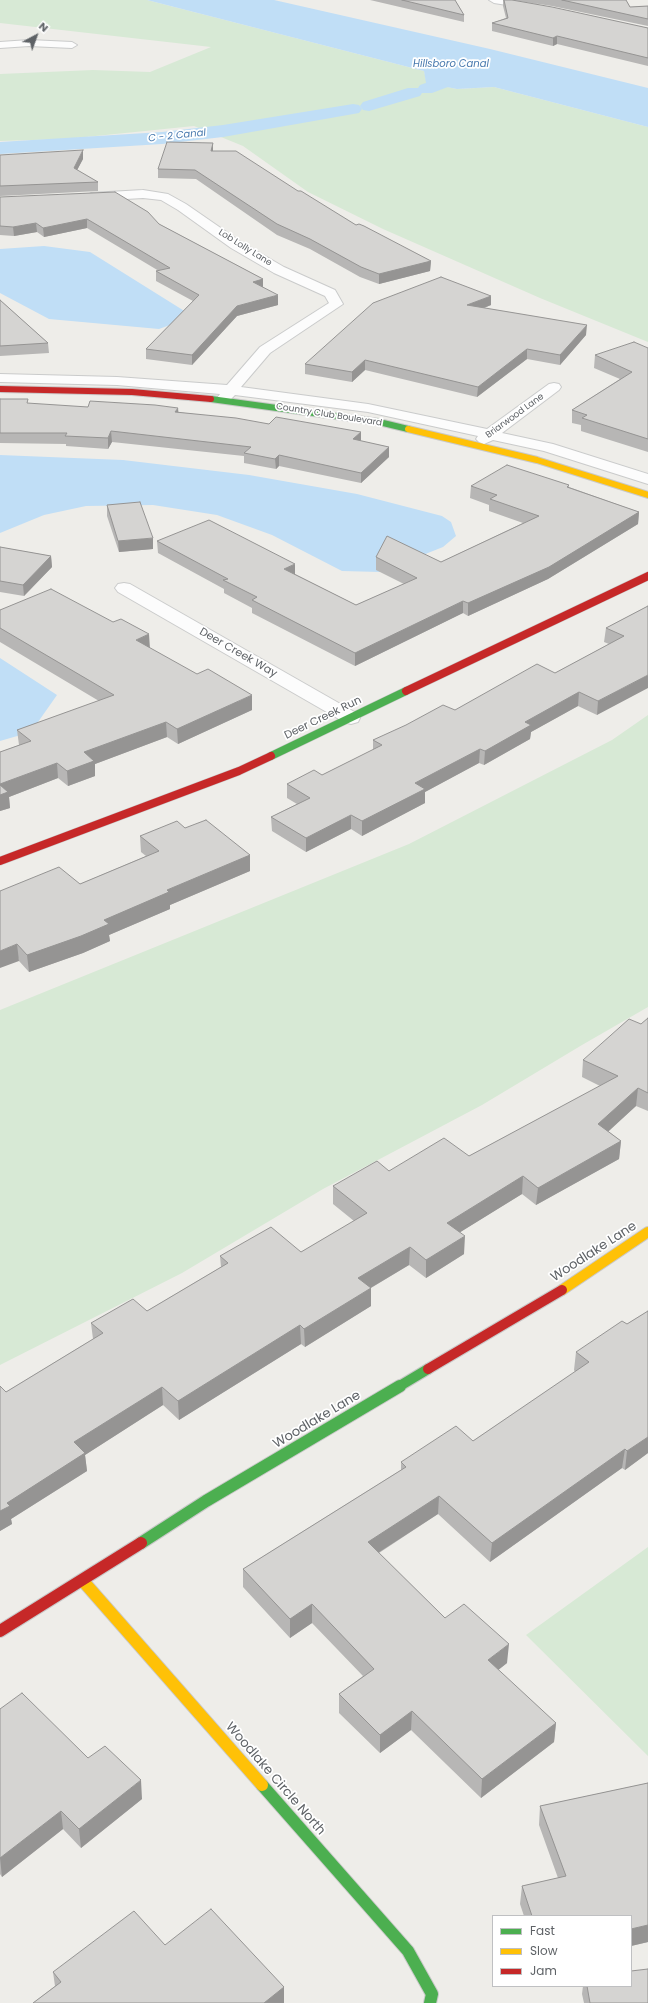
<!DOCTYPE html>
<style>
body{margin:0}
#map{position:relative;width:648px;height:2003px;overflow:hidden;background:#eeede9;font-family:Poppins,sans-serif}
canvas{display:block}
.legend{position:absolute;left:492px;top:1915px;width:140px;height:72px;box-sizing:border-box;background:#fff;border:1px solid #bfc0c2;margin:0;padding:5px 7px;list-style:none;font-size:12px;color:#5e6266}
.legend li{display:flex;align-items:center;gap:8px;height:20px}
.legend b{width:20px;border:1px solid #bfc0c2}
.north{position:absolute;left:16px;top:16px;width:40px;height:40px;-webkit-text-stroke:3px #fff;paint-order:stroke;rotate:41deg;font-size:11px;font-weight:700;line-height:16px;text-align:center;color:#5e6266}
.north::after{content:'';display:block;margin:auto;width:14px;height:18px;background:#5e6266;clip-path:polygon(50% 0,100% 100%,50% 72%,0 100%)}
</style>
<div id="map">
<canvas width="648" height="2003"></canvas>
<ul class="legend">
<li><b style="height:5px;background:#4caf50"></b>Fast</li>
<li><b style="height:5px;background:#ffc107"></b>Slow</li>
<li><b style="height:5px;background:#c62828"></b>Jam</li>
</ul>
<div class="north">N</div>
</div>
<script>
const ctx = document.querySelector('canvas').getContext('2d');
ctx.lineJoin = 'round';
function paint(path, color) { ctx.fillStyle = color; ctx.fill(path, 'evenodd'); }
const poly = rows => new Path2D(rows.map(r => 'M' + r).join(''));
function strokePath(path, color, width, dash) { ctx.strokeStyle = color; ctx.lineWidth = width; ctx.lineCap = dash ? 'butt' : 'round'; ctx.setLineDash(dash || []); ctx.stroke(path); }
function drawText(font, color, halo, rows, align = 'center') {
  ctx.font = font + ' Poppins,sans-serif'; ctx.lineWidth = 3.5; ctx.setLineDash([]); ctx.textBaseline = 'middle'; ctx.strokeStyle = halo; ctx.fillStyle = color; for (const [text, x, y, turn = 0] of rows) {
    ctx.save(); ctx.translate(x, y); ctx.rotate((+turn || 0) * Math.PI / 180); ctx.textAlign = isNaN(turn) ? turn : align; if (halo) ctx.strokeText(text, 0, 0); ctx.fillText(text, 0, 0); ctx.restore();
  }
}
paint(poly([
 [0,0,147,0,424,71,427,83,457,89,494,87,648,127,648,342,540,298,383,229,308,192,243,146,194,126,66,139,0,141,0,74,93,70,150,72,211,47,0,23],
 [648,715,648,1007,582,1045,482,1105,323,1189,182,1273,0,1365,0,1010,409,844,612,740],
 [648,1547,648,1756,526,1635]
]), '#d7e9d5');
paint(poly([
 [147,0,274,0,490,49,648,88,648,127,494,87,457,89,426,83,424,71],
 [44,246,90,252,186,312,181,321,159,329,49,319,0,293,0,249],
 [0,455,123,460,249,475,357,494,442,516,451,522,456,536,443,547,380,572,342,571,272,535,217,515,153,505,86,506,44,515,0,533],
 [0,658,57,695,31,732,0,741]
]), '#c0def6');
paint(poly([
 [479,64,485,65,488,69,485,73,432,93,422,93,420,96,369,111,363,110,360,106,363,102,408,88,418,88,420,85,479,64],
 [353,104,359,105,362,109,359,113,223,137,162,144,0,154,0,142,162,132,223,125,353,104]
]), '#c0def6');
const street = poly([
 [489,0,513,0,536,4,537,6,532,9,494,3,489,0],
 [29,40,72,42,77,45,72,48,29,46,0,48,0,42,29,40],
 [143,190,168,194,186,204,241,242,284,267,335,290,343,304,270,353,241,387,368,404,487,429,549,384,554,383,559,384,561,387,559,390,502,433,553,444,648,474,648,484,544,451,493,440,484,444,479,442,476,439,478,436,368,412,235,395,229,401,224,402,219,401,217,398,220,394,117,385,0,382,0,374,117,377,227,385,260,347,329,303,325,296,274,273,231,248,178,210,161,200,143,198,91,201,85,197,91,193,143,190],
 [124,583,130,584,358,714,360,718,358,722,351,724,344,722,118,592,115,588,118,584,124,583]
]);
const fastFar3 = poly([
 [211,399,379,422,408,429]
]);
const fastFar2 = poly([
 [271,756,406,691]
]);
const fastFar1 = poly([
 [398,1387,428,1369]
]);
const fast = poly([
 [141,1543,206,1501,400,1386],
 [262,1785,408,1951,432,1994,430,2003]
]);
const slowFar2 = poly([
 [408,429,537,460,648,495]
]);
const slowFar1 = poly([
 [562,1290,648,1232]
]);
const slow = poly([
 [83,1581,262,1785]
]);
const jamFar3 = poly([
 [0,389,132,392,211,399]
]);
const jamFar2 = poly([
 [406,691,648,576],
 [0,861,239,771,271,756]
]);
const jamFar1 = poly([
 [428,1369,562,1290]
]);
const jam = poly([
 [0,1631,141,1543]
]);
strokePath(street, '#cacbcb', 2);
strokePath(fastFar3, '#c9c9c9', 8);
strokePath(fastFar2, '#c9c9c9', 9);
strokePath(fastFar1, '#c9c9c9', 12);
strokePath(fast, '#c9c9c9', 14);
strokePath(slowFar2, '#c9c9c9', 8);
strokePath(slowFar1, '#c9c9c9', 12);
strokePath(slow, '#c9c9c9', 14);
strokePath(jamFar3, '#c9c9c9', 8);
strokePath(jamFar2, '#c9c9c9', 9);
strokePath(jamFar1, '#c9c9c9', 12);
strokePath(jam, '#c9c9c9', 14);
paint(street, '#fcfcfc');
strokePath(fastFar3, '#4caf50', 6);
strokePath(fastFar2, '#4caf50', 8);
strokePath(fastFar1, '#4caf50', 10);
strokePath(fast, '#4caf50', 12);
strokePath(slowFar2, '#ffc107', 6);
strokePath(slowFar1, '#ffc107', 10);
strokePath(slow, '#ffc107', 12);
strokePath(jamFar3, '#c62828', 6);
strokePath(jamFar2, '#c62828', 8);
strokePath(jamFar1, '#c62828', 10);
strokePath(jam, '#c62828', 12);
paint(poly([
 [370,0,455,0,464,15,464,22],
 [503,0,626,0,630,7,648,6,648,26,552,6,513,0,648,28,648,66,557,44,553,46,492,31,492,23,506,18,503,6],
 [213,143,213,151,298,191,356,225,431,261,430,271,379,284,360,277,310,249,277,235,196,179,158,178,158,169],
 [0,155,83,159,77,170,98,182,98,191,0,196],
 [0,197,159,224,263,279,263,287,278,305,237,316,192,365,146,359,146,349,193,301,156,281,156,271,159,271,87,228,44,237,37,232,14,236,0,235],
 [491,296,491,305,484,308,586,335,560,365,527,359,477,397,365,370,352,382,305,374,305,364],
 [0,300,48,343,49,353,0,356],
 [648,348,648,452,581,431,581,425,572,423,572,410,620,379,594,368,595,355],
 [0,399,28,404,178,412,269,424,361,432,361,441,389,447,389,457,361,483,279,466,276,469,244,463,244,456,112,442,108,449,66,446,66,444,0,443],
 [569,485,569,487,639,512,638,524,548,579,468,616,463,613,355,666,252,613,252,608,224,593,224,589,158,553,157,541,295,574,356,605,404,584,376,570,376,557,441,562,523,523,489,511,489,505,470,498,471,486],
 [107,505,153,549,119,552,107,516],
 [0,547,51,556,52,567,24,596,0,592],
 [648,606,597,715,578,706,531,732,530,739,484,765,479,763,425,792,425,803,362,836,351,829,306,852,272,831,271,817,297,804,287,798,287,784,322,775,373,750,373,740,455,710,555,673,609,644,604,642,606,628],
 [0,610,150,648,252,710,178,744,167,737,95,764,95,776,68,786,58,778,9,797,10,808,0,811,0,752,19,745,17,730,99,701,0,642],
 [185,828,250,855,250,871,170,905,170,909,109,935,110,941,83,953,29,972,19,961,0,891,80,884,146,856,141,852,140,836],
 [648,1018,648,1111,636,1106,608,1131,621,1141,619,1159,536,1205,522,1194,460,1232,464,1254,426,1278,409,1265,371,1288,371,1306,305,1347,301,1344,179,1420,163,1405,85,1455,87,1471,11,1519,12,1524,0,1531,6,1392,93,1339,91,1323,147,1311,221,1267,220,1256,301,1252,354,1221,333,1204,333,1186,389,1171,469,1156,600,1086,582,1077,583,1060,641,1024],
 [648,1311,648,1453,625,1470,622,1468,490,1562,438,1514,379,1553,445,1618,507,1663,498,1670,556,1723,554,1742,481,1798,411,1730,380,1753,339,1713,339,1694,363,1676,312,1623,290,1638,243,1587,243,1569,401,1470,401,1462,473,1441,575,1372,574,1370,576,1352,627,1324],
 [0,1709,88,1758,142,1799,81,1848,63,1829,2,1877,0,1874],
 [648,1783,648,1942,631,1946,631,1916,524,1916,520,1904,522,1886,558,1878,539,1825,540,1806],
 [165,1945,284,1987,284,2003,33,2003,55,1986,53,1972],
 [583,1986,587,1986,648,2003,584,2003,582,1994]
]), '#b7b6b5');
paint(poly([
 [557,36,557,44,553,46,553,38],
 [213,143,213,153,211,151],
 [83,150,83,159,74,176,74,168],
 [87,219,87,228,44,237,43,228],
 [36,223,37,232,14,236,13,227],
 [431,261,430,271,379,284,379,274],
 [263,279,263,289,253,282],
 [278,295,278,305,237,316,192,365,192,355,237,306],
 [491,296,491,305,466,315,467,305],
 [587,325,586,335,560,365,560,355],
 [527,349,527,359,477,397,478,387],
 [365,360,365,370,352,382,352,372],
 [178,408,179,418,175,412],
 [111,431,112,442,108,449,108,438],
 [361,432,361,442,353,439],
 [389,447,389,457,361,483,361,473],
 [279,455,279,466,276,469,275,459],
 [639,512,638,524,548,579,468,616,468,603],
 [153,538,153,549,119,552,118,541],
 [51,556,52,567,24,596,23,585],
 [295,564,295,576,284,569],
 [463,601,463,613,355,666,355,653],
 [149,634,150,649,136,640],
 [648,675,648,688,597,715,598,701],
 [579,692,578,706,531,732,530,739,484,765,485,751,525,722],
 [252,695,252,710,178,744,177,729],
 [166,722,167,737,95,764,95,776,68,786,67,771,84,752],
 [480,749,479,763,425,792,425,803,362,836,362,821,415,783],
 [57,763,58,778,9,797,10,808,0,811,0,784],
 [351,815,351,829,306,852,306,838],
 [250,855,250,871,170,905,170,909,109,935,110,941,83,953,29,972,27,955,104,920,167,890],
 [17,944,19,961,0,968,0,951],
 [638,1088,636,1106,597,1142,598,1124],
 [621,1141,619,1159,536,1205,538,1188],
 [523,1176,522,1194,446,1241,447,1223],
 [465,1236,464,1254,426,1278,426,1260],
 [410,1247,409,1265,357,1296,358,1278],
 [371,1288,371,1306,305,1347,304,1329],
 [300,1325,301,1344,179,1420,178,1401],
 [162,1387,163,1405,85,1455,87,1471,11,1519,12,1524,0,1531,0,1511,7,1503,74,1442],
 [648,1437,648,1453,625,1470,627,1451],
 [625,1449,622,1468,490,1562,492,1543],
 [439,1496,438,1514,367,1560,368,1542],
 [312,1604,312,1623,290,1638,290,1619],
 [509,1644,507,1663,487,1679,488,1660],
 [412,1711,411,1730,380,1753,380,1735],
 [556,1723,554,1742,481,1798,482,1779],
 [141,1780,142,1799,81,1848,79,1829],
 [61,1811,63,1829,2,1877,0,1858],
 [648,1925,648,1942,631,1946,631,1929],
 [284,1987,284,2003,264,2003]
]), '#959493');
const building = poly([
 [402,0,455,0,464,15,402,0],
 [504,0,512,0,552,7,648,28,648,58,557,36,553,38,492,23,508,18,504,0],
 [562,0,626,0,630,7,648,6,648,19,562,0],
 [167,142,213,143,211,151,236,151,298,191,301,191,356,225,359,224,364,226,431,261,379,274,361,267,310,239,277,224,195,170,158,169,167,142],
 [83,150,74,168,98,182,0,186,0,155,83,150],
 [115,192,148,212,159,224,263,279,253,282,278,295,237,306,192,355,146,349,199,295,156,271,170,268,87,219,43,228,36,223,13,227,0,226,0,197,115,192],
 [441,277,491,296,467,305,587,325,560,355,527,349,478,387,365,360,352,372,305,364,373,303,441,277],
 [0,300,48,343,0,346,0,300],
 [634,342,648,348,648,439,582,418,587,415,572,410,632,372,595,355,634,342],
 [0,399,28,399,27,403,88,407,90,401,155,405,178,408,175,412,236,418,269,424,276,417,361,432,353,439,389,447,361,473,279,455,275,459,244,453,251,447,111,431,108,438,65,436,67,433,0,433,0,399],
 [507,465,569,485,567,487,639,512,549,567,468,603,463,601,355,653,252,600,257,597,223,580,228,579,157,541,209,520,295,564,284,569,356,605,417,578,376,557,387,536,441,562,539,516,490,499,497,495,471,486,507,465],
 [140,502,153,538,118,541,107,505,140,502],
 [0,547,51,556,23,585,0,581,0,547],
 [51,589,113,622,121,619,149,634,136,640,197,674,208,669,252,695,177,729,166,722,84,752,94,761,67,771,57,763,0,784,0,752,31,741,17,730,114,695,0,628,0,610,51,589],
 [648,606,648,675,598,701,579,692,525,722,531,725,485,751,480,749,415,783,425,789,362,821,351,815,306,838,271,817,310,798,287,784,314,770,322,775,382,745,373,740,406,725,443,705,455,710,537,664,555,673,624,636,606,628,648,606],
 [0,785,8,792,0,795,0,785],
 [206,820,250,855,167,890,169,892,104,920,109,924,81,936,27,955,17,944,0,951,0,891,59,867,80,884,159,851,140,836,177,821,185,828,206,820],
 [648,1018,648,1093,638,1088,598,1124,621,1141,538,1188,523,1176,447,1223,465,1236,426,1260,410,1247,358,1278,371,1288,304,1329,300,1325,178,1401,162,1387,74,1442,85,1453,7,1503,10,1506,0,1511,0,1386,6,1392,103,1333,91,1323,133,1299,147,1311,228,1263,220,1256,271,1227,301,1252,367,1213,333,1186,377,1161,389,1171,444,1138,469,1156,618,1076,583,1060,629,1019,641,1024,648,1018],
 [648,1311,648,1437,627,1451,625,1449,492,1543,439,1496,368,1542,445,1618,464,1604,509,1644,488,1660,556,1723,482,1779,412,1711,380,1735,339,1694,374,1669,312,1604,290,1619,243,1569,406,1467,401,1462,456,1426,473,1441,589,1362,576,1352,622,1321,627,1324,648,1311],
 [22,1693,88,1758,105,1746,141,1780,79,1829,61,1811,0,1858,0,1709,22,1693],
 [648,1783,648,1925,631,1929,631,1916,532,1916,522,1886,566,1876,540,1806,648,1783],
 [211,1909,284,1987,264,2003,33,2003,61,1982,53,1972,134,1911,165,1945,211,1909],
 [648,1969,648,2003,590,2003,587,1986,631,1986,631,1971,648,1969]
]);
paint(building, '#d5d4d2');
strokePath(building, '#959493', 1);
drawText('9px', '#5e6266', '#fff', [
 ["Lob Lolly Lane",245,248,32],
 ["Country Club Boulevard",329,415,9],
 ["Briarwood Lane",515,416,-36]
]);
drawText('italic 10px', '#4879ae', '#fff', [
 ["Hillsboro Canal",451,64],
 ["C - 2 Canal",177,136,-6]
]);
drawText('11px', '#5e6266', '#fff', [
 ["Deer Creek Way",238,653,30],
 ["Deer Creek Run",323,718,-26]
]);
drawText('13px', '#5e6266', '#fff', [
 ["Woodlake Lane",594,1252,-33],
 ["Woodlake Lane",317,1420,-31],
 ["Woodlake Circle North",275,1779,49]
]);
</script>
